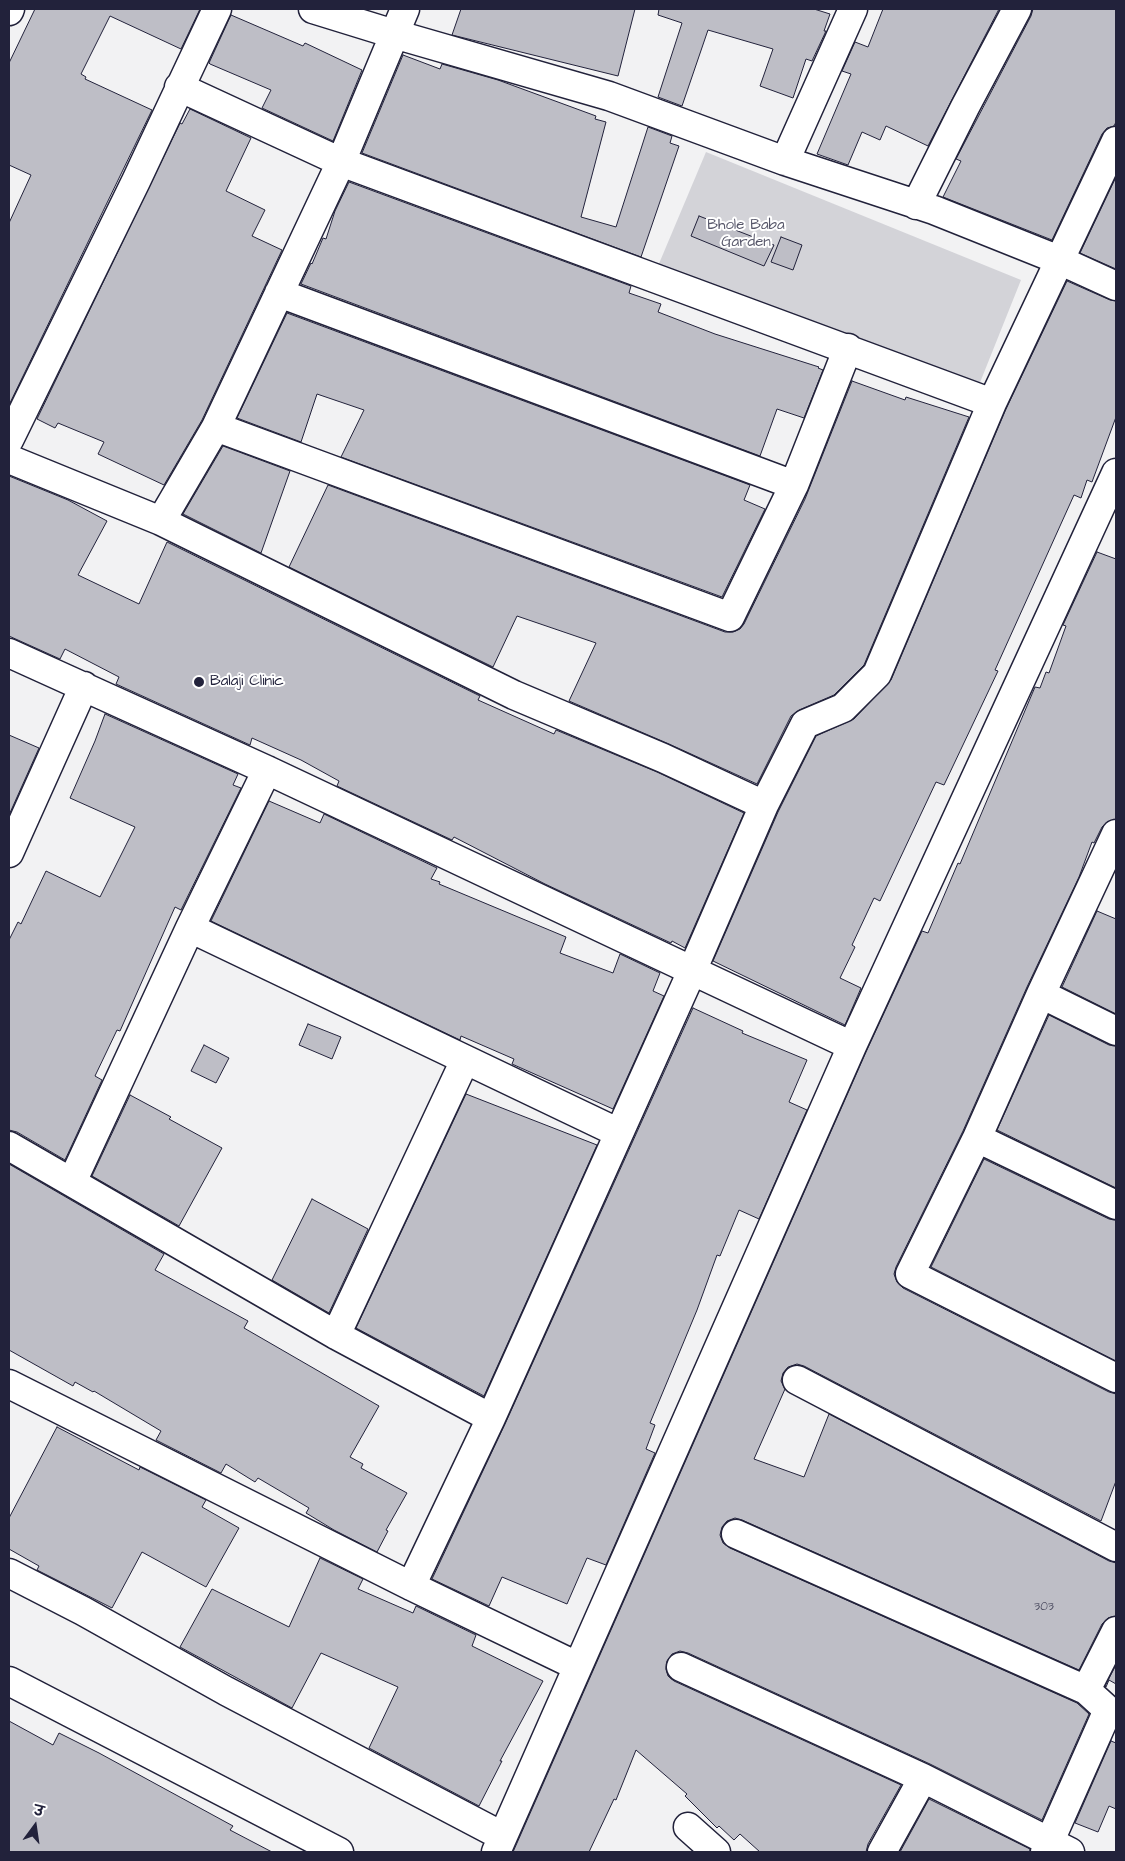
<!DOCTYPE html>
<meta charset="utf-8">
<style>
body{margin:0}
#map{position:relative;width:1125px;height:1861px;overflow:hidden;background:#f2f2f3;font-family:"Architects Daughter","Playpen Sans Deva",sans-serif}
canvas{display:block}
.frame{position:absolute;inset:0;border:10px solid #22223b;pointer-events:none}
.north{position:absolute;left:10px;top:1801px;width:50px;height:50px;-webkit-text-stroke:4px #fff;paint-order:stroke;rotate:14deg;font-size:14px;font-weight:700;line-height:20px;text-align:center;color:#22223b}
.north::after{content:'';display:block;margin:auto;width:18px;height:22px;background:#22223b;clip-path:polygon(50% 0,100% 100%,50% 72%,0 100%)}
</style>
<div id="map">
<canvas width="1125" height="1861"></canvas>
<div class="frame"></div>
<div class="north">उ</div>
</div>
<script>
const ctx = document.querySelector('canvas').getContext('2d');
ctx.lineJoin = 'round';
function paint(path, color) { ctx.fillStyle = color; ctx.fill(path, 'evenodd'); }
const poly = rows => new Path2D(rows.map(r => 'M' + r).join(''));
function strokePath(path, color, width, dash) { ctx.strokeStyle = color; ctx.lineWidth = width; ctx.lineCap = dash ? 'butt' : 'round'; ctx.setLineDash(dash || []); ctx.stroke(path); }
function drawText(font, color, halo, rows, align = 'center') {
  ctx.font = font + ' "Architects Daughter",sans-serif'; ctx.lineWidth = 4; ctx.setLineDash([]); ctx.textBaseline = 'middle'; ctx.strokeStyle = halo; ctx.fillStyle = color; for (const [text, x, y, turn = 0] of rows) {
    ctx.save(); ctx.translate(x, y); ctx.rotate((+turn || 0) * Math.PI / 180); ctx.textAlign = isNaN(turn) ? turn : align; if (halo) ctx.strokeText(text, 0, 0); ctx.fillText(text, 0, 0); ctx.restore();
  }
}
paint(poly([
 [706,152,1021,280,977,390,658,266]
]), '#d3d3d8');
const building = poly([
 [35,9,200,9,181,49,110,16,81,74,86,77,85,79,152,110,9,405,9,223,31,175,9,165,9,63,35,9],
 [461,9,635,9,618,76,452,35,461,9],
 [659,9,814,9,830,14,824,31,826,31,812,61,806,59,793,98,760,86,773,49,708,30,682,106,658,97,682,23,658,15,659,9],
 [883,9,999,9,928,146,886,126,880,140,862,132,848,165,817,154,851,74,842,71,855,42,868,47,883,9],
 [1033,9,1116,9,1116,122,1114,126,1107,128,1102,134,1052,240,943,197,961,161,956,159,1031,16,1033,9],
 [231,15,303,46,305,43,362,70,333,141,262,108,271,90,210,64,209,63,231,15],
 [403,55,440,69,442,64,498,80,596,116,595,119,606,122,581,217,616,227,648,127,672,136,670,143,679,146,641,257,362,153,403,55],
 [190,109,251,138,226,191,265,210,252,236,282,250,202,420,164,485,98,454,104,442,58,423,55,428,37,419,180,123,182,124,190,109],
 [1116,177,1116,269,1080,253,1116,177],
 [349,182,631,286,629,293,661,304,658,312,715,334,819,367,818,368,823,370,804,418,777,409,760,456,301,284,311,263,312,264,323,238,326,239,335,211,349,182],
 [699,216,774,245,764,266,691,236,699,216],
 [781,237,802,245,793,270,771,262,781,237],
 [1067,281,1110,300,1116,301,1116,417,1092,482,1087,480,1081,498,1074,495,995,670,998,671,944,785,936,782,880,901,874,898,852,945,855,947,840,978,861,988,845,1025,713,961,778,812,816,736,854,719,891,680,1006,409,1067,281],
 [287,313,750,485,744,500,765,509,722,597,341,457,364,410,317,394,301,442,237,418,287,313],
 [852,381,905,400,906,397,969,417,864,665,834,695,799,710,791,716,757,784,669,744,569,701,596,643,517,616,493,667,289,567,328,485,725,632,733,632,740,629,744,624,805,499,852,381],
 [223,446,290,471,261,553,183,514,223,446],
 [9,476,68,500,107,521,78,575,139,604,167,542,480,696,478,700,554,734,556,730,657,772,744,813,685,948,672,941,671,943,545,884,454,837,452,840,337,786,339,781,301,760,252,738,250,745,116,684,119,677,65,649,60,659,9,636,9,476],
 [1097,552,1116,559,1116,819,1107,822,1102,827,1094,843,1092,842,1079,877,1027,987,963,1131,896,1267,894,1274,897,1282,903,1288,1109,1392,1116,1394,1116,1481,1101,1521,804,1366,797,1364,788,1367,783,1373,781,1381,785,1389,754,1459,804,1477,829,1414,1109,1561,1116,1563,1116,1616,1108,1618,1102,1624,1079,1670,742,1520,735,1518,727,1521,722,1527,720,1535,723,1543,730,1548,1077,1703,1089,1714,1042,1820,930,1764,688,1653,680,1651,672,1654,667,1661,666,1669,668,1676,674,1681,901,1785,868,1844,866,1852,760,1852,740,1834,734,1840,719,1826,717,1828,685,1796,687,1794,636,1750,616,1800,614,1799,589,1852,513,1852,866,1052,922,931,928,933,958,863,960,864,1035,687,1040,688,1046,672,1049,673,1066,626,1063,625,1097,552],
 [105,714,238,774,233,785,241,788,181,910,175,907,120,1031,117,1030,95,1076,102,1080,65,1160,17,1132,9,1130,9,940,18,922,21,924,46,871,100,897,135,827,70,798,95,741,105,714],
 [9,735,39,748,9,815,9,735],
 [269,801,320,823,324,814,437,868,431,879,440,882,439,884,566,937,560,953,613,973,620,954,660,973,653,991,664,996,613,1109,512,1064,514,1059,461,1036,460,1040,211,921,269,801],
 [1097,911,1116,919,1116,1014,1062,987,1097,911],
 [693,1008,743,1031,742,1033,807,1060,789,1102,807,1110,759,1219,739,1210,720,1256,717,1255,697,1310,650,1423,655,1425,646,1449,655,1453,606,1565,587,1558,567,1604,502,1577,489,1606,432,1579,505,1424,693,1008],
 [1049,1015,1109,1045,1116,1046,1116,1188,997,1130,1049,1015],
 [308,1024,341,1037,332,1059,299,1045,308,1024],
 [204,1045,229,1058,216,1083,191,1071,204,1045],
 [466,1094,597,1145,484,1396,356,1328,466,1094],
 [130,1095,171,1117,169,1119,222,1148,179,1226,92,1176,130,1095],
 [984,1159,1109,1219,1116,1220,1116,1361,931,1267,984,1159],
 [9,1164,164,1254,155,1270,248,1321,244,1328,379,1406,350,1457,363,1464,361,1468,407,1493,386,1530,388,1531,377,1552,334,1530,306,1513,309,1508,258,1478,255,1482,226,1464,221,1473,156,1440,161,1431,94,1391,93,1392,75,1382,73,1386,9,1350,9,1164],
 [312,1199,368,1229,329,1313,272,1280,312,1199],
 [57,1427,139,1470,140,1467,206,1500,202,1507,239,1528,206,1587,142,1552,112,1608,37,1570,39,1566,9,1549,9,1518,57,1427],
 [320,1558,363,1579,358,1589,413,1613,416,1606,476,1635,472,1646,543,1681,500,1761,502,1761,479,1806,369,1748,398,1687,321,1653,292,1708,180,1647,212,1589,289,1627,320,1558],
 [1116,1665,1116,1684,1109,1680,1106,1687,1105,1686,1116,1665],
 [9,1721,53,1745,59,1733,99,1753,233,1826,230,1830,272,1852,9,1852,9,1721],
 [1111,1741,1116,1743,1116,1809,1109,1806,1098,1832,1075,1823,1111,1741],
 [929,1799,1030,1849,1030,1852,900,1852,929,1799]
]);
paint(building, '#bebec6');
strokePath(building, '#22223b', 1);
const minor = poly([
 [313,9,394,34,609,96,785,161,934,210,1059,260,1116,286],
 [9,11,10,9],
 [179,87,341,162,992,403],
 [785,161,853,9],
 [916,205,965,107,1017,9],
 [279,293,794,485],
 [216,427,730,617,794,485,848,348],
 [9,440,136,181,217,9],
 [9,459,161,521,514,695,663,758,764,805],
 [161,521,216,427,341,162,405,9],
 [9,653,267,770,852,1046],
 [1116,834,1041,994,977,1138,910,1274,1116,1378],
 [9,853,84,686],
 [190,928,619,1133],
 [1041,994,1116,1031],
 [977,1138,1116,1205],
 [9,1146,336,1335,491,1418],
 [72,1182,190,928,267,770],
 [336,1335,465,1060],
 [797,1380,1116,1547],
 [9,1384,411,1586,577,1666],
 [736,1534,1086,1690,1108,1710,1116,1714],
 [9,1573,83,1611,226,1691,502,1836],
 [411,1586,491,1418,692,971,764,805,805,724,843,708,877,674,992,403,1116,141],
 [681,1667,923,1778,1070,1852],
 [9,1681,339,1852],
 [1086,1690,1116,1631],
 [688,1827,716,1852],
 [496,1852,852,1046,1116,473],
 [882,1852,923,1778],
 [1045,1852,1108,1710]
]);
strokePath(minor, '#22223b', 31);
strokePath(minor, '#fff', 28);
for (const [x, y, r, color] of [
 [199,682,6,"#22223b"]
]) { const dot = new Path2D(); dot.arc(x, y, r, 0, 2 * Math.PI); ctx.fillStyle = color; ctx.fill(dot); strokePath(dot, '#fff', 2); }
drawText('12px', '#49495e', null, [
 ["303",1044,1607]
]);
drawText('15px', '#57576a', '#fff', [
 ["Bhole Baba",746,226],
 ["Garden",746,243]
]);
drawText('15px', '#22223b', '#fff', [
 ["Balaji Clinic",210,682]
], 'left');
</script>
